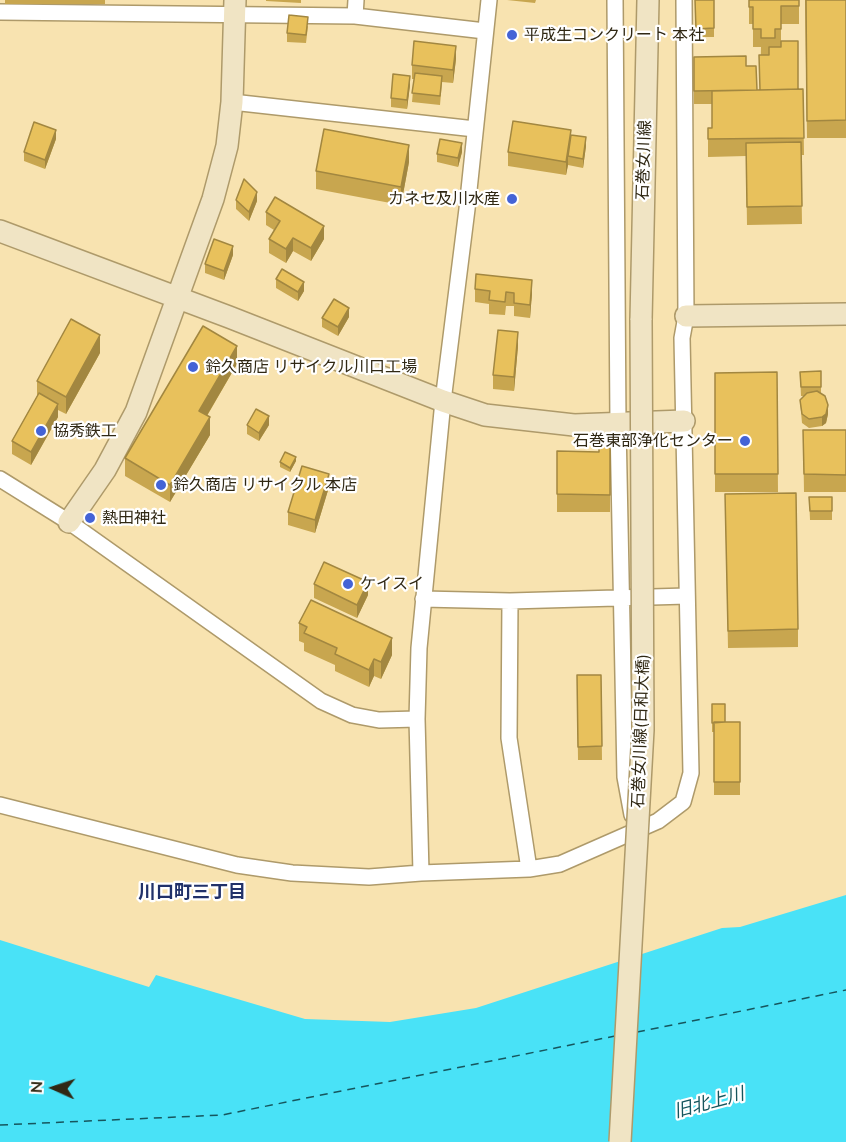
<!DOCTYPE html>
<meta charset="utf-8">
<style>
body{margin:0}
#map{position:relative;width:846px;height:1142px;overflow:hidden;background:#f8e3b0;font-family:Mulish,sans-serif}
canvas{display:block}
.north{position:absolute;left:24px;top:1058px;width:60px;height:60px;-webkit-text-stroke:4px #fff;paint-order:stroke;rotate:273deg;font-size:16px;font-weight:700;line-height:24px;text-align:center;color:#302814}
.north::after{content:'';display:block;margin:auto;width:21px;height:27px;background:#302814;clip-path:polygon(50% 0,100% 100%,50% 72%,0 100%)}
</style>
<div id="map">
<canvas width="846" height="1142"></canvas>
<div class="north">N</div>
</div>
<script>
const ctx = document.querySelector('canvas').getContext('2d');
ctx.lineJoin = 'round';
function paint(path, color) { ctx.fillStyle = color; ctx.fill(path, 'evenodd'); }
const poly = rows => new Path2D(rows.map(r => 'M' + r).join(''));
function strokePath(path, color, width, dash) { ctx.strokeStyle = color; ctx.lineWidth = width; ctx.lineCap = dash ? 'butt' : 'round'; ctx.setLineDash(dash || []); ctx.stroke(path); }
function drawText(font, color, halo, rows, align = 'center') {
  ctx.font = font + ' Mulish,"Noto Sans JP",sans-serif'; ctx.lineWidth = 4.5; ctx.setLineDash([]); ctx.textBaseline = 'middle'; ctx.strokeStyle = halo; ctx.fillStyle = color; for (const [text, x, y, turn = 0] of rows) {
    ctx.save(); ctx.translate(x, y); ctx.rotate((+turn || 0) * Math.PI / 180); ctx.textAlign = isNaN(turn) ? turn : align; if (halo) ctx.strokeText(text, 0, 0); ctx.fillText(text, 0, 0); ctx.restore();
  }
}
paint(poly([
 [846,895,846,1142,0,1142,0,940,149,987,156,975,305,1019,390,1022,476,1008,722,928,740,927]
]), '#49e2f7');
strokePath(poly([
 [637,1032,846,990],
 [0,1125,222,1115,615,1036]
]), '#16565e', 1.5, [8, 6]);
const street = poly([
 [615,0,618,424,625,777,632,815],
 [0,12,355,16,485,31],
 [355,16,356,0],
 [232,102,475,129],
 [0,479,69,522,321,701,352,715,379,720,417,719],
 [423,599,510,601,687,596],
 [510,601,509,738,529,869],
 [0,805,237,865,292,873,369,877,421,873,529,869,560,864,658,821,683,802,691,773,682,338,686,316,684,0],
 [421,873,417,719,419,648,443,401,467,209,489,0]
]);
const secondary = poly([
 [0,231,229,317,443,401,485,415,574,425,684,421],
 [686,316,846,314],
 [641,320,648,0],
 [69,522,105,470,136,412,213,199,227,146,232,102,235,0]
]);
strokePath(street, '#ae9a6a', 18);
strokePath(secondary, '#ae9a6a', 24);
strokePath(street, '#fff', 15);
strokePath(secondary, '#f0e4c4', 21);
const secondaryBridge = poly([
 [620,1142,643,730,641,320]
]);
strokePath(secondaryBridge, '#ae9a6a', 24, []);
strokePath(secondaryBridge, '#f0e4c4', 21);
paint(poly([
 [5,0,105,0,105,4,5,4],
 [266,0,301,0,301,3,266,1],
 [507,0,536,0,535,3],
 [695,0,714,0,714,37,696,37],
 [749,0,799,0,799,24,781,24,781,41,798,89,803,89,804,155,801,155,802,224,747,225,746,156,708,157,708,128,712,128,712,104,694,104,694,57,746,66,757,90,760,90,761,47,753,47,753,24,749,24],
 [805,0,846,0,846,138,807,138],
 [308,26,306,43,287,42,287,33],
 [456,59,453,83,442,82,440,105,412,102,414,79,412,79,412,65],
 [410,85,407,109,391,107,391,98],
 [571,135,586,146,583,168,568,165,566,175,508,166,508,152],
 [56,139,45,169,24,161,24,152],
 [462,152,458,167,437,162,437,154],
 [409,162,401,205,316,189,316,171],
 [236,200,257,201,249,221,236,209],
 [266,212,324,239,311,261,293,251,286,263,269,253,269,239,274,230,266,225],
 [233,255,224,280,205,273,205,264],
 [276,279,304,291,298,301,276,288],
 [475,289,532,293,530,318,514,316,514,306,506,306,505,315,489,314,489,304,475,302],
 [349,317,338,336,322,327,322,318],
 [518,346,514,391,493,389,493,375],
 [100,353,66,414,58,410,58,417,31,465,12,454,12,441,37,396,37,381],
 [237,364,207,416,210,435,170,502,125,476,125,458],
 [821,371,821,394,828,414,826,423,822,426,809,428,802,423,800,400,804,396,801,396,800,372],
 [777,372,778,492,715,492,715,373],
 [247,425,269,425,259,441,247,434],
 [803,430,846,430,846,492,804,492],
 [610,444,610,512,557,512,557,451,599,452],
 [296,461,290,472,280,467,280,462],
 [329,487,315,533,288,525,288,512],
 [725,494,798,629,798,647,728,648],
 [809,497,832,511,832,520,810,520],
 [314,584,368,595,357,618,314,598],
 [299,623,392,655,381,679,374,676,369,687,335,671,335,665,304,651,304,643,299,641],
 [577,675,601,675,602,760,578,760],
 [712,704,725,722,740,722,740,795,714,795,714,732,712,732]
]), '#c8a64f');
paint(poly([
 [456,46,456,59,453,83,453,70],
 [410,76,410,85,407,109,407,100],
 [56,130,56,139,45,169,45,160],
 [571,130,571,144,568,156,568,165,566,175,566,162],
 [586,137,586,146,583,168,583,159],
 [462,143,462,152,458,167,458,158],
 [409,145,409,162,401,205,401,187],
 [257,192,257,201,249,221,249,212],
 [324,226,324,239,311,261,311,248],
 [293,238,293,251,286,263,286,249],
 [233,246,233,255,224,280,224,271],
 [532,280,532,293,530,318,530,305],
 [304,282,304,291,298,301,298,292],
 [349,308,349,317,338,336,338,327],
 [518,332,518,346,514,391,514,377],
 [100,335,100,353,66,414,66,397],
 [237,346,237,364,199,429,199,411],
 [58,404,58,417,31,465,31,452],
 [828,405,828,414,826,423,822,426,822,417],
 [269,416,269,425,259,441,259,433],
 [210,417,210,435,170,502,170,485],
 [296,457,296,461,290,472,290,468],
 [329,474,329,487,315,533,315,520],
 [368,582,368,595,357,618,357,605],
 [392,638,392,655,381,679,381,662],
 [374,659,374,676,369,687,369,670]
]), '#a28740');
const building = poly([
 [695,0,714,0,714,28,696,29,695,0],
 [749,0,799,0,799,6,781,6,781,29,775,29,775,38,761,38,761,29,753,29,753,7,749,7,749,0],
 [806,0,846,0,846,120,807,121,806,0],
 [289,15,308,17,306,35,287,33,289,15],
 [414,41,456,46,453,70,412,65,414,41],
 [781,41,798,41,798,89,760,90,759,55,769,55,769,47,781,47,781,41],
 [746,56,746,66,756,66,757,90,694,91,694,57,746,56],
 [415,73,442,76,440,96,412,93,415,73],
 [393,74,410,76,407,100,391,98,393,74],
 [803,89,804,138,708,139,708,128,712,128,712,91,803,89],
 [513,121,571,130,566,162,508,152,513,121],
 [34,122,56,130,45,160,24,152,34,122],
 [324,129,409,145,401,187,316,171,324,129],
 [571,135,586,137,583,159,568,156,571,135],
 [440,139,462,143,458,158,437,154,440,139],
 [801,142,802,206,747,207,746,143,801,142],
 [244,179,257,192,249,212,236,200,244,179],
 [275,197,324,226,311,248,293,238,286,249,269,239,280,221,266,212,275,197],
 [214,239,233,246,224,271,205,264,214,239],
 [282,269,304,282,298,292,276,279,282,269],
 [476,274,532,280,530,305,514,303,514,293,506,292,505,302,489,300,490,291,475,289,476,274],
 [334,299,349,308,338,327,322,318,334,299],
 [71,319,100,335,66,397,37,381,71,319],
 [203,326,237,346,199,411,210,417,170,485,125,458,203,326],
 [498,330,518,332,514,377,493,375,498,330],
 [821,371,821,387,801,387,800,372,821,371],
 [777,372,778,474,715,474,715,373,777,372],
 [817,391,825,396,828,405,826,414,822,417,809,419,802,414,800,400,807,393,817,391],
 [39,393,58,404,31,452,12,441,39,393],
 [256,409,269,416,259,433,247,425,256,409],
 [803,430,846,430,846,475,804,474,803,430],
 [599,443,610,444,610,495,557,494,557,451,599,452,599,443],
 [285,452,296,457,290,468,280,462,285,452],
 [302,466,329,474,315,520,288,512,302,466],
 [796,493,798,629,728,631,725,494,796,493],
 [809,497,832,497,832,511,810,511,809,497],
 [324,562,368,582,357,605,314,584,324,562],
 [311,600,392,638,381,662,374,659,369,670,335,654,337,648,304,633,307,627,299,623,311,600],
 [577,675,601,675,602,746,578,747,577,675],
 [712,704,725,704,725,722,712,723,712,704],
 [714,722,740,722,740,782,714,782,714,722]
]);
paint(building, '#e8c15c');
strokePath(building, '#a28740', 1.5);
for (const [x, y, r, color] of [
 [512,35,6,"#4463d6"],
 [512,199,6,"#4463d6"],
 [193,367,6,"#4463d6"],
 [41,431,6,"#4463d6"],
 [745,441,6,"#4463d6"],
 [161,485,6,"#4463d6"],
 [90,518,6,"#4463d6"],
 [348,584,6,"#4463d6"]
]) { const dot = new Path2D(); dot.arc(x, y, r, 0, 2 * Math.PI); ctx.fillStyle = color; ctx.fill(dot); strokePath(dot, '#fff', 2); }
drawText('16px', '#302814', '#fff', [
 ["平成生コンクリート 本社",524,35],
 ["カネセ及川水産",500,199,"right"],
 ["鈴久商店 リサイクル川口工場",205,367],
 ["協秀鉄工",53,431],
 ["石巻東部浄化センター",733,441,"right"],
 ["鈴久商店 リサイクル 本店",173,485],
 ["熱田神社",102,518],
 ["ケイスイ",360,584]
], 'left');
drawText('16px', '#302814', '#fff', [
 ["石巻女川線",644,160,-88],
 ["石巻女川線(日和大橋)",641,731,-88]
]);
drawText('bold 18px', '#213169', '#fff', [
 ["川口町三丁目",192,893]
]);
drawText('italic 18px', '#16565e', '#fff', [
 ["旧北上川",709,1103,-15]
]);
</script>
